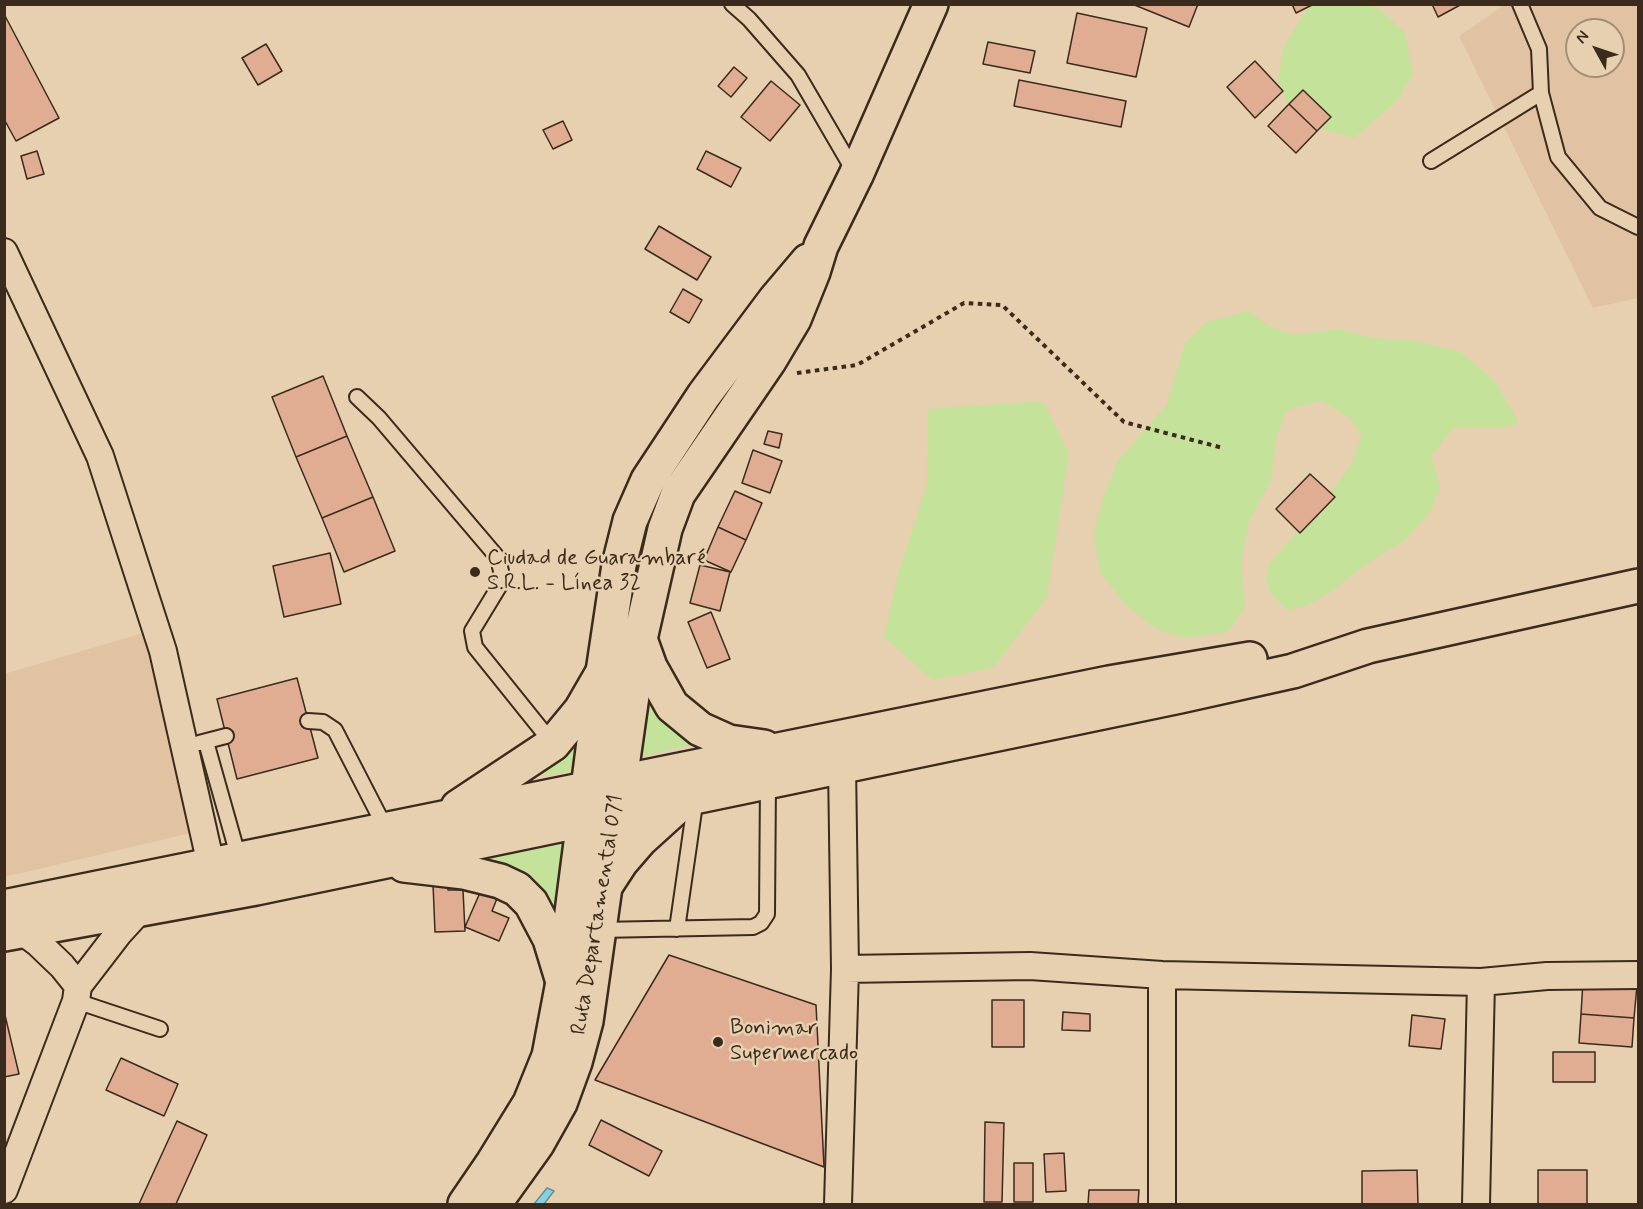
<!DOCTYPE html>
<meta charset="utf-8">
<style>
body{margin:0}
#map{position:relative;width:1643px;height:1209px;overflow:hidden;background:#e6d0af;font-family:Mynerve,sans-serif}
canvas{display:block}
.frame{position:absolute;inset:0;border:6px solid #3b2a1e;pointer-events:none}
.north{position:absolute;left:1565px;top:18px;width:60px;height:60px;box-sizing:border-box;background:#e6d0af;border:2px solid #a28e75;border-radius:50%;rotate:310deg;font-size:16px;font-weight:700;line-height:24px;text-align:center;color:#3b2a1e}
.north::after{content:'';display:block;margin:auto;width:21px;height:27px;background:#3b2a1e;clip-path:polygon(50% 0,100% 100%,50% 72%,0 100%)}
</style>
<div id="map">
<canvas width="1643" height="1209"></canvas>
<div class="frame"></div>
<div class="north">N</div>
</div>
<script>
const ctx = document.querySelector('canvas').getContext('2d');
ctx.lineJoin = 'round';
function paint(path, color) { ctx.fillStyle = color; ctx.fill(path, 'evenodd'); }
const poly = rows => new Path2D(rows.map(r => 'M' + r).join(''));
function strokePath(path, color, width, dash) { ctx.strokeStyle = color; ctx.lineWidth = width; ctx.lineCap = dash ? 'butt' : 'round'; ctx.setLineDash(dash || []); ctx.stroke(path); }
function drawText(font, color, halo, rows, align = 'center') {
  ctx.font = font + ' Mynerve,sans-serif'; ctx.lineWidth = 5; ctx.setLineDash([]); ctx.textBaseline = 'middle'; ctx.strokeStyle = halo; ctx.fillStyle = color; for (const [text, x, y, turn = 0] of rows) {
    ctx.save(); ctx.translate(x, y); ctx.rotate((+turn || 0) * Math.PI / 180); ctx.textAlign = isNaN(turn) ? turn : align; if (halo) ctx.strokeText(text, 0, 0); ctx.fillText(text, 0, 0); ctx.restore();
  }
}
paint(poly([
 [1502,5,1638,5,1638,298,1593,308,1459,36,1503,6],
 [1577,30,1613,30,1613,66,1577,66],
 [150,631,195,832,5,877,4,674]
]), '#e1c3a4');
paint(poly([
 [1313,5,1369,5,1381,10,1405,33,1413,74,1397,101,1354,138,1312,127,1293,116,1278,83,1283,48,1308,7],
 [1248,311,1269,326,1292,335,1341,329,1373,338,1416,341,1460,352,1495,381,1519,423,1500,428,1453,428,1431,456,1440,486,1430,513,1405,540,1365,565,1332,591,1306,606,1288,610,1272,595,1266,581,1269,564,1317,509,1351,465,1362,434,1347,416,1322,401,1287,410,1276,439,1271,481,1249,521,1241,563,1245,607,1228,632,1182,638,1153,627,1125,604,1100,573,1094,536,1101,504,1117,462,1167,404,1185,343,1207,322],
 [1043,401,1069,454,1046,599,993,668,933,680,884,637,898,574,927,485,928,409],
 [645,681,699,743,634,758],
 [582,738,578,771,541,776,575,742],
 [566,842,556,921,529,880,512,867,487,857]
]), '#c5e29a');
const water = poly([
 [547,1188,554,1191,544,1204,534,1204,547,1188]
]);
paint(water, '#84d3e1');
strokePath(water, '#678f93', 1.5);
const building = poly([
 [1132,4,1198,4,1189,27,1132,4],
 [1292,4,1314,4,1296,13,1292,4],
 [1432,4,1462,4,1438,17,1432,4],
 [1077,13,1147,28,1136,77,1067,63,1077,13],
 [4,14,59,118,16,141,4,119,4,14],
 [988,42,1035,51,1030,73,983,64,988,42],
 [266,44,282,71,258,85,242,58,266,44],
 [1255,61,1283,91,1255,118,1227,87,1255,61],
 [734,67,747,78,731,97,718,86,734,67],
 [1019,80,1126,101,1121,127,1014,106,1019,80],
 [771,81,800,105,770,141,741,117,771,81],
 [1303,90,1331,117,1317,131,1289,104,1303,90],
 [1289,104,1317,131,1296,153,1268,126,1289,104],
 [563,121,572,140,553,149,543,130,563,121],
 [37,151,44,174,27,179,21,156,37,151],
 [706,151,741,168,731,187,697,169,706,151],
 [659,226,711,257,697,280,645,249,659,226],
 [683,289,702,300,689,323,670,312,683,289],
 [323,376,347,436,296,457,272,397,323,376],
 [768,431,782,434,779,448,764,444,768,431],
 [347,436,373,497,322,518,296,457,347,436],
 [753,450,782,461,770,493,742,483,753,450],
 [1310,474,1335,497,1300,533,1276,509,1310,474],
 [735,491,762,503,746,540,718,527,735,491],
 [373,497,395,551,344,572,322,518,373,497],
 [718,527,746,540,731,572,704,560,718,527],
 [330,553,341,604,284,617,273,566,330,553],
 [700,565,730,572,720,611,690,603,700,565],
 [711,612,730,659,707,668,688,622,711,612],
 [297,678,318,758,237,779,217,699,297,678],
 [447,883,448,890,463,890,465,931,435,932,433,884,447,883],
 [482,888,498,896,492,911,509,918,499,941,465,927,482,888],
 [669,955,816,1005,824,1167,595,1080,669,955],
 [1583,981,1637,986,1634,1018,1581,1014,1583,981],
 [992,1000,1024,1000,1024,1047,992,1047,992,1000],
 [4,1011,19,1074,4,1077,4,1011],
 [1063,1012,1090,1014,1090,1031,1062,1030,1063,1012],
 [1581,1014,1634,1018,1632,1047,1579,1043,1581,1014],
 [1412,1015,1445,1019,1441,1049,1409,1046,1412,1015],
 [1553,1052,1595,1052,1595,1082,1553,1082,1553,1052],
 [121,1058,178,1084,164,1116,106,1090,121,1058],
 [601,1120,662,1151,649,1176,589,1145,601,1120],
 [177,1121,207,1135,176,1204,139,1204,177,1121],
 [985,1122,1004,1123,1002,1202,984,1202,985,1122],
 [1064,1153,1066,1191,1046,1192,1044,1154,1064,1153],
 [1014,1163,1033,1163,1033,1202,1014,1202,1014,1163],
 [1417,1170,1418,1204,1362,1204,1362,1171,1417,1170],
 [1538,1170,1587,1170,1587,1204,1538,1204,1538,1170],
 [1089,1190,1139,1190,1138,1204,1088,1204,1089,1190]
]);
paint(building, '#e0ad93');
strokePath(building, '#3b2a1e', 1.5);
const service = poly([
 [732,4,749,19,798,75,855,173],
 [1520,4,1539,49,1541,93,1558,157,1600,208,1638,227],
 [1431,161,1541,93],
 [357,397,379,418,498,558,503,580,472,631,475,647,553,744],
 [308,721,323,722,335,730,386,829],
 [206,742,239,859],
 [199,743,226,736],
 [677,929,696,797],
 [599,930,753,927,761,923,767,914,768,782],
 [76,1001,160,1029]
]);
const minor = poly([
 [4,252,100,456,163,651,211,865],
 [22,931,38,943,62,966,78,986],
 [845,969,1030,966,1162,975,1481,982,1547,976,1638,975],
 [4,1190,76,1001,78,986,118,934,139,911],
 [838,1204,845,969,842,766],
 [1162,1204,1162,975],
 [1476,1204,1481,982]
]);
const primary = poly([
 [465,1204,493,1163,530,1103,549,1056,563,982,603,672,619,565,630,521,648,480,704,395,775,300,808,261],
 [494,1204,537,1144,560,1103,575,1062,586,1021,640,639,665,529,678,494,769,361,794,319,813,272,821,246,856,175,931,4]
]);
const trunk = poly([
 [640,639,650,667,672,706,700,729,729,742,764,747],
 [458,807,553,744,581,710,603,672],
 [404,865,464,872,500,881,517,889,531,903,550,939,563,982],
 [604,888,621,862,640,840,683,801],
 [4,907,1109,683,1250,659],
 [4,934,256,888,1180,696,1293,671,1368,646,1638,586]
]);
strokePath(service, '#3b2a1e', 18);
strokePath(minor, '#3b2a1e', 30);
strokePath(primary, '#3b2a1e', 38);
strokePath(trunk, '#3b2a1e', 38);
strokePath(poly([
 [797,373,857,365,964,303,1002,305,1124,422,1223,448]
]), '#3b2a1e', 4, [4.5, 4.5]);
strokePath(service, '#e6d0af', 14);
strokePath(minor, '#e6d0af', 26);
strokePath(primary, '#e6d0af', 33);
strokePath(trunk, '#e6d0af', 33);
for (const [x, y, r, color] of [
 [475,572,6,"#3b2a1e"],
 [718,1042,6,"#3b2a1e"]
]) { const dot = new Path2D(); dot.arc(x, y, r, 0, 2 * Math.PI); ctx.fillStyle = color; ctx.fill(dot); strokePath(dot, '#e6d0af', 2); }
drawText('22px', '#3b2a1e', '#e6d0af', [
 ["Ciudad de Guarambaré",487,559],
 ["S.R.L. - Línea 32",487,584],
 ["Bonimar",730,1029],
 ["Supermercado",730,1054]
], 'left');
drawText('22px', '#3b2a1e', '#e6d0af', [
 ["Ruta Departamental 071",599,915,-81]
]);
</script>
